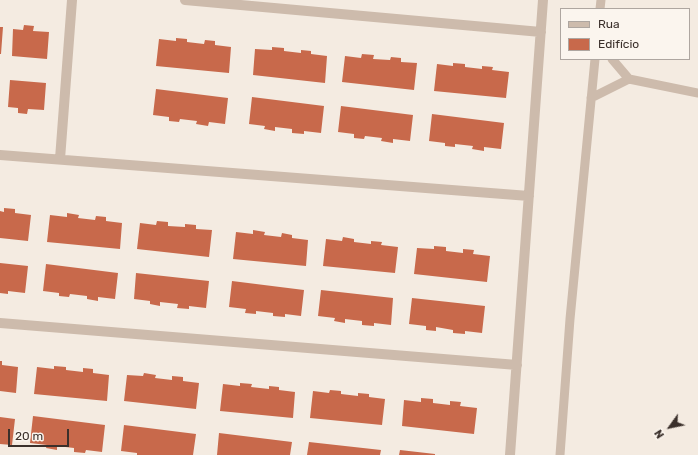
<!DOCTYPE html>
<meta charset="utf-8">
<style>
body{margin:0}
#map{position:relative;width:698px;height:455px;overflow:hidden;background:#f4ebe1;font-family:Rubik,sans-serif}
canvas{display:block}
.legend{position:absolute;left:560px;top:8px;width:130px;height:52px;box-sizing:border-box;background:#fbf5ee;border:1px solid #aea6a0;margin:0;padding:5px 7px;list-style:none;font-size:12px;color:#3b302b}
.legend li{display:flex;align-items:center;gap:8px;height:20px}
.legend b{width:20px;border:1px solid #aea6a0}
.north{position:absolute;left:650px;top:407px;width:40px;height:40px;-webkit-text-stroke:3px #fbf5ee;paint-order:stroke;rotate:237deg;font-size:11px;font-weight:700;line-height:16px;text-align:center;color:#3b302b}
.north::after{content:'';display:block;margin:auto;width:14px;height:18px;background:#3b302b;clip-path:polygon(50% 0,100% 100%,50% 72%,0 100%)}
.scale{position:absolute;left:8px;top:429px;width:61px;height:18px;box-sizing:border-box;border:2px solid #3b302b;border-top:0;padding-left:5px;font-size:12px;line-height:14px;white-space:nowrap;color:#3b302b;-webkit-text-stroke:3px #fbf5ee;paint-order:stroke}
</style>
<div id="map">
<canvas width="698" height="455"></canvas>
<ul class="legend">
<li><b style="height:5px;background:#cdbbac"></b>Rua</li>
<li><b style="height:11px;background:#c8694b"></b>Edifício</li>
</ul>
<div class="north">N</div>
<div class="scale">20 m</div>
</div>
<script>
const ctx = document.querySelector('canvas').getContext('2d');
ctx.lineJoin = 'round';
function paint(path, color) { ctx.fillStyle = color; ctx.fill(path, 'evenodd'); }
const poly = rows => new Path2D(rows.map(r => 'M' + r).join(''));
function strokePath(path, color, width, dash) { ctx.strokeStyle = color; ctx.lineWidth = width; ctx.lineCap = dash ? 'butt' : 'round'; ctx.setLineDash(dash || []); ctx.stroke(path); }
paint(poly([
 [24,25,34,26,33,31,49,32,47,59,12,56,13,29,23,30],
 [0,27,3,27,1,54,0,54],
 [176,38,187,39,187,42,204,44,205,40,215,41,215,45,231,47,229,73,156,66,159,39,176,41],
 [272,47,284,48,284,51,301,53,301,50,311,51,311,54,327,56,325,83,253,75,255,49,272,50],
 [362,54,374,55,373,59,390,60,391,57,401,58,401,62,417,63,414,90,342,82,345,56,361,58],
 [453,63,465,64,465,67,482,69,482,66,493,67,492,70,509,72,506,98,434,91,437,64,453,66],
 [10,80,46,83,44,110,28,109,27,114,18,113,18,108,8,107],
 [156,89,228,98,225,124,209,122,208,126,196,124,197,121,180,119,179,122,169,121,169,117,153,115],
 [252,97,324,106,321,133,304,131,304,134,292,133,292,129,275,127,275,131,264,129,265,126,249,124],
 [341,106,413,115,410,141,393,139,393,143,381,141,382,138,365,136,364,139,354,138,354,134,338,132],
 [432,114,504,123,501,149,484,147,484,151,472,149,473,146,455,144,455,147,445,146,445,143,429,141],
 [4,208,15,209,15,213,31,215,28,241,0,238,0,211,4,212],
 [67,213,79,215,78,218,95,220,96,216,106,217,106,221,122,223,120,249,47,242,50,215,67,217],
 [157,221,168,222,168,226,185,227,185,224,196,225,196,229,212,230,209,257,137,249,140,223,156,225],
 [253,230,265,232,264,235,281,237,282,233,292,235,292,238,308,240,306,266,233,259,236,232,253,234],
 [343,237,354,239,354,242,371,244,371,241,382,242,381,245,398,247,395,273,323,266,326,239,342,241],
 [434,246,446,247,446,251,463,253,463,249,474,250,473,254,490,256,487,282,414,274,417,248,434,249],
 [0,263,28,266,25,293,8,291,8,294,0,293],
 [46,264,118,273,115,299,98,297,98,301,87,299,87,296,70,294,69,297,59,296,59,293,43,291],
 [136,273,209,281,206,308,189,306,189,309,177,308,178,304,160,302,160,306,150,304,150,301,134,299],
 [232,281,304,290,301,316,285,314,285,317,273,316,273,313,256,311,256,314,245,313,246,309,229,307],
 [321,290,393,298,391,325,374,323,374,326,362,325,362,321,345,319,345,323,334,321,335,318,318,316],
 [412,298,485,306,482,333,465,331,465,334,453,333,453,330,436,327,436,331,426,330,426,326,409,324],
 [0,361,2,361,2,365,18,367,16,393,0,391],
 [54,366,66,367,66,370,83,372,83,368,93,369,93,373,109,375,107,401,34,394,37,367,54,369],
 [144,373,156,375,155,378,172,380,172,376,183,377,183,381,199,383,196,409,124,401,127,375,143,376],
 [240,383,252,384,251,387,269,389,269,386,279,387,279,390,295,392,293,418,220,411,223,384,240,386],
 [330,390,341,391,341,394,358,396,358,393,369,394,369,397,385,399,382,425,310,418,313,391,329,393],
 [421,398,433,399,433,403,450,405,450,401,461,402,460,406,477,408,474,434,402,426,404,400,421,402],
 [33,416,105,425,102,452,86,450,85,453,74,452,74,448,57,446,57,450,46,448,47,445,30,443],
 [0,417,15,419,12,445,0,444],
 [124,425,196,434,193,455,137,455,137,453,121,451],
 [219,433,292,442,290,455,217,455],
 [309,442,381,450,380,455,307,455],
 [400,450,435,454,435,455,399,455]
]), '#c8694b');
strokePath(poly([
 [600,9,601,0],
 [629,79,698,93],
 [591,98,629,79,612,59],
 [560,455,570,319,595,59]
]), '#cdbbac', 9);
strokePath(poly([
 [185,0,541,32],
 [0,155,529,196],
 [60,159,72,0],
 [0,323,517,365],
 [510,455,543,0]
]), '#cdbbac', 10);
</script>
